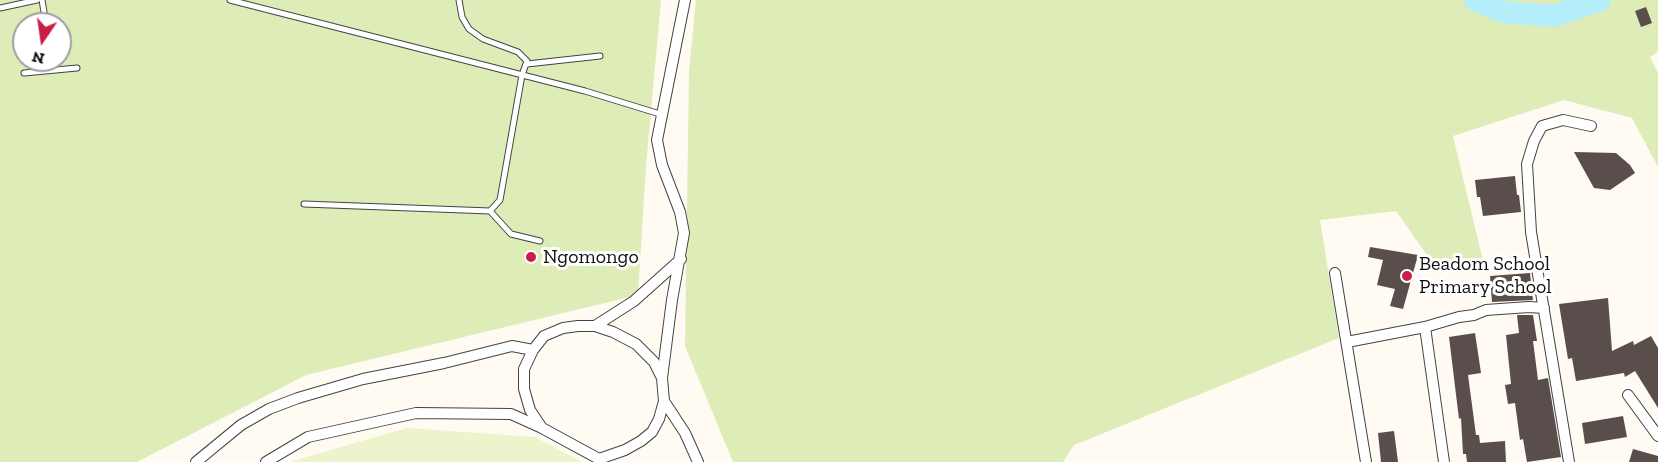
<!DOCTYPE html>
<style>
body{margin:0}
#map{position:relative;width:1658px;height:462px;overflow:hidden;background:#fffaf2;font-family:"Zilla Slab",serif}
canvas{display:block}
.north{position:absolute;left:12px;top:12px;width:60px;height:60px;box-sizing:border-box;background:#fff;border:2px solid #9f9f9f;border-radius:50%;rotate:193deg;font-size:16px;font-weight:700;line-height:24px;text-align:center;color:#101010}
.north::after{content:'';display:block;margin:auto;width:21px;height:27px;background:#ca1d48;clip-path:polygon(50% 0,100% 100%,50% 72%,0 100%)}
</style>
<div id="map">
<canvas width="1658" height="462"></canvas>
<div class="north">N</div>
</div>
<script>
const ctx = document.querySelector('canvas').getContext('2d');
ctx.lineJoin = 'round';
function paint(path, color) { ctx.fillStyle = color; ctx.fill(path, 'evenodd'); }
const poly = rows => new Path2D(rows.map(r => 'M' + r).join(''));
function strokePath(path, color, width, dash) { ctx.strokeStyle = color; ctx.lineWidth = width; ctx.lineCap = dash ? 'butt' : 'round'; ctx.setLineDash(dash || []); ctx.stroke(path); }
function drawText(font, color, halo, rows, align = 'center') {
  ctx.font = font + ' "Zilla Slab",serif'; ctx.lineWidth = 6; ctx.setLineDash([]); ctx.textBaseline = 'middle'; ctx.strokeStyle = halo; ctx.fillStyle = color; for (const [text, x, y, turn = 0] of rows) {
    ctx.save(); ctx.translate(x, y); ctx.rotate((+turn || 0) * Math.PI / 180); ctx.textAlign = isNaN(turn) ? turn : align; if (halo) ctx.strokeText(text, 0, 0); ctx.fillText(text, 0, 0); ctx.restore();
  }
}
paint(poly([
 [0,0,661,0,646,166,638,295,306,375,137,462,0,462],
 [24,24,60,24,60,60,24,60],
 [696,0,1658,0,1658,52,1650,57,1658,73,1658,167,1632,118,1564,100,1453,136,1484,265,1431,261,1396,211,1320,220,1339,338,1074,445,1063,462,733,462,685,346,689,71]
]), '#deedb8');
paint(poly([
 [407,428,535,437,582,462,289,462]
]), '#edf3cb');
strokePath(poly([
 [1475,0,1504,12,1554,16,1600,0]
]), '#b3eefa', 22);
paint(poly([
 [1646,7,1652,23,1641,27,1635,11],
 [1574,152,1616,153,1630,165,1635,173,1610,190,1594,188],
 [1515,176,1517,195,1519,195,1521,212,1483,216,1480,197,1477,197,1475,180],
 [1370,247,1418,255,1403,309,1390,306,1395,289,1377,285,1383,260,1368,257],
 [1530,273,1533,300,1492,302,1490,276],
 [1608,298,1612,351,1633,341,1634,345,1651,336,1658,348,1658,408,1635,371,1625,377,1624,373,1576,381,1572,358,1568,359,1559,304],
 [1517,315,1533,315,1537,341,1533,341,1538,380,1548,378,1561,457,1527,462,1523,439,1520,440,1515,403,1508,404,1505,385,1511,384,1506,335,1519,333],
 [1475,333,1481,373,1468,375,1476,435,1479,435,1480,443,1505,441,1506,462,1467,462,1466,454,1463,454,1461,418,1459,419,1449,337],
 [1623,416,1627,437,1585,444,1582,423],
 [1394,431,1398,462,1381,462,1378,433],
 [1633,449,1658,456,1658,462,1629,462]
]), '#594e4b');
const service = poly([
 [42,0,46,24],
 [230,0,585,91,660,114],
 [0,8,37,0],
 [527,64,600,56],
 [24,73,77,68],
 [304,204,490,211,500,200,522,75,527,61,518,52,483,39,469,29,462,17,459,0],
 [490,211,511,234,540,241]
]);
const minor = poly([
 [1335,273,1366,462],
 [578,326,595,326,613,332,636,344,654,362,662,378,664,401,659,419,652,432,641,441,625,450,599,459,542,428,530,410,524,389,524,369,533,350,544,336,563,328,578,326],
 [595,326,634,301,681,259],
 [1347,342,1425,327],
 [662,378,672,300,684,233,680,212,662,165,657,140,685,0],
 [1628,395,1658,436],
 [664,401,685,433,698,462],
 [196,462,241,425,269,409,298,398,363,379,444,363,512,346,533,350],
 [266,462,308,437,416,413,511,414,542,428],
 [1444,462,1425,327,1459,317,1474,315,1486,310,1529,307,1544,308],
 [1569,462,1531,232,1527,164,1534,141,1542,126,1563,120,1591,126]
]);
strokePath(service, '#434343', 7);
strokePath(minor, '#434343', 12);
strokePath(service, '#fff', 5);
strokePath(minor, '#fff', 10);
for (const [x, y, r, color] of [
 [531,257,6,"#ca1d48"],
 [1407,276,6,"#ca1d48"]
]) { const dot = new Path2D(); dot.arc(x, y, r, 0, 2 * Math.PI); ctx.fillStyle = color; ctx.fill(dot); strokePath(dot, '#fff', 2); }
drawText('20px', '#101010', '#fff', [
 ["Ngomongo",543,257],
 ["Beadom School",1419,264],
 ["Primary School",1419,287]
], 'left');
</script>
